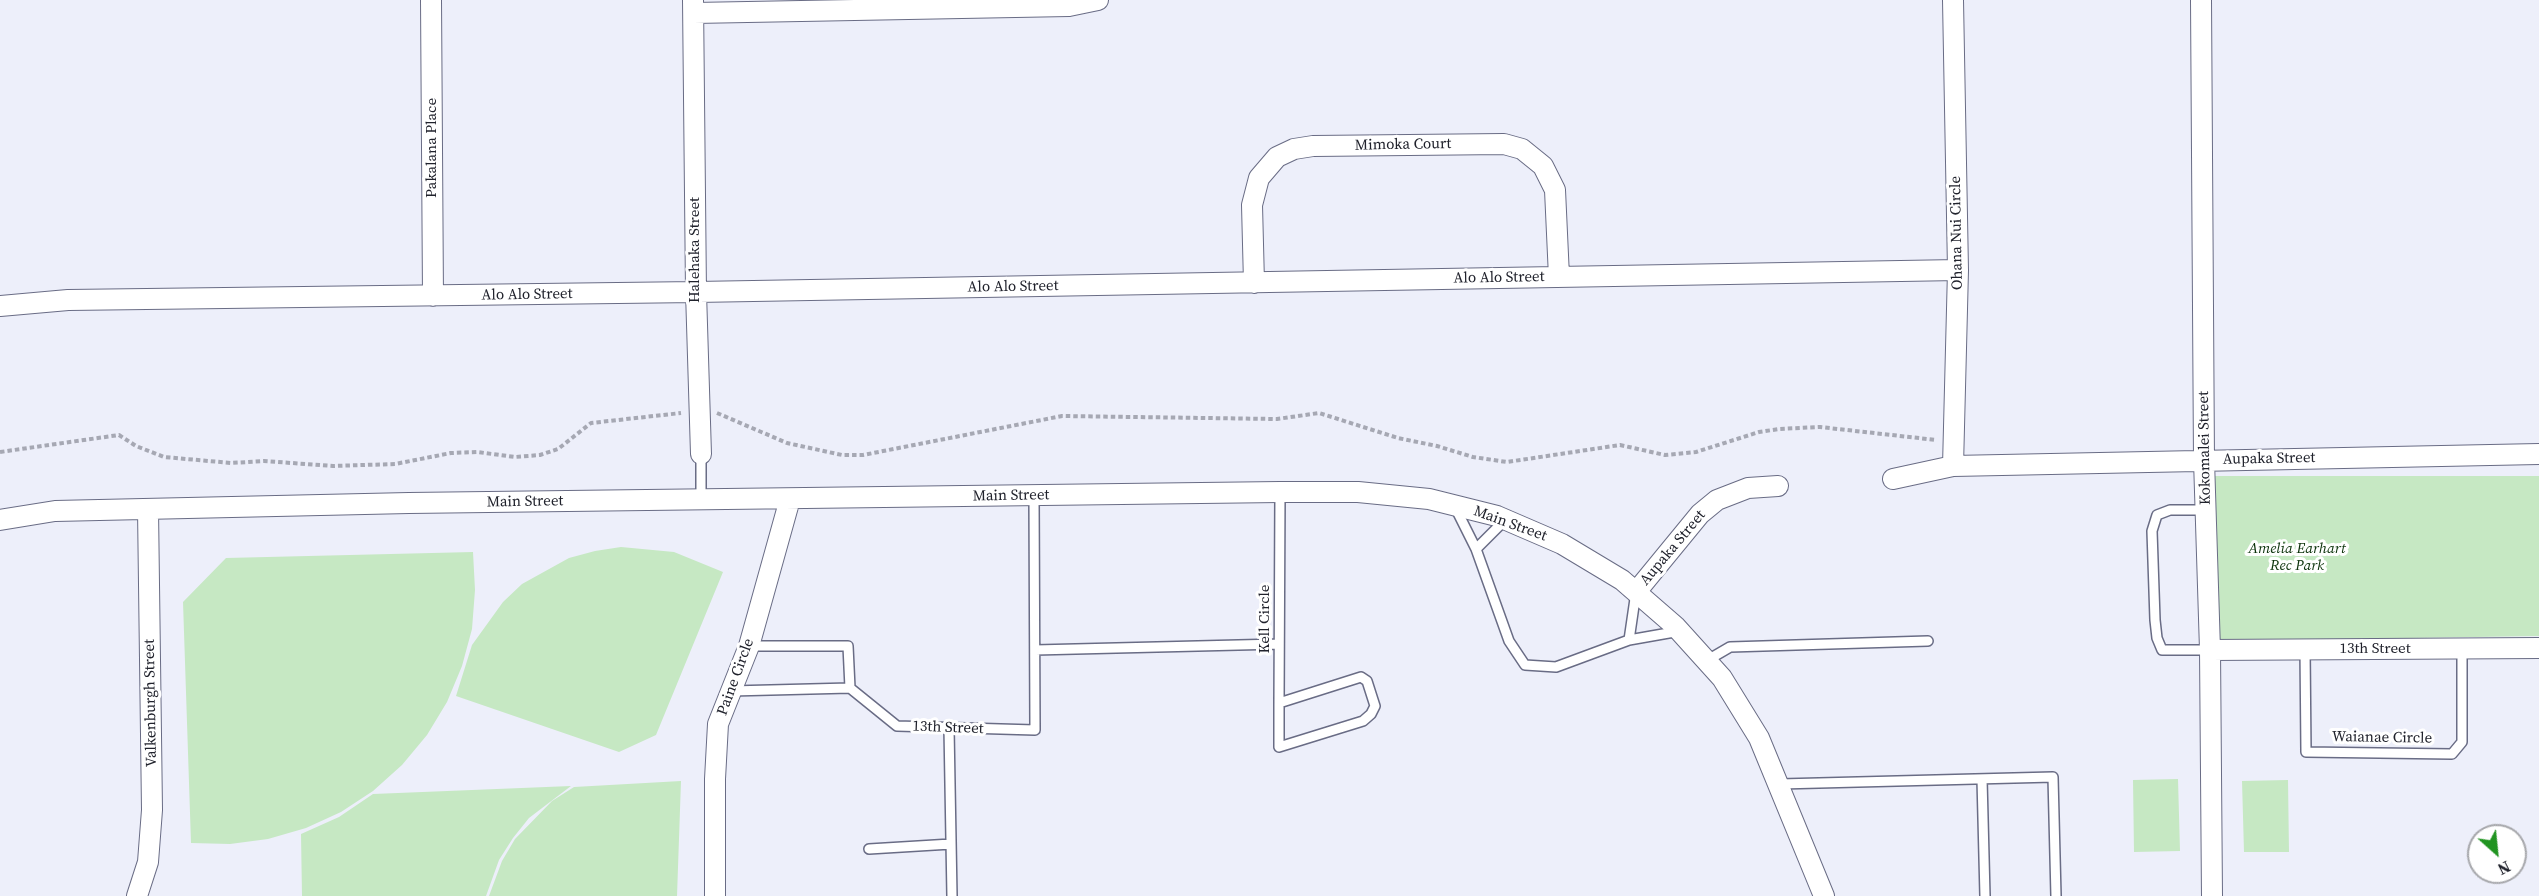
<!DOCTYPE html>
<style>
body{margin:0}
#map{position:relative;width:2539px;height:896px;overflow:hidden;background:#edeffa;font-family:"Source Serif 4",serif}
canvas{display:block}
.north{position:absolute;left:2467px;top:824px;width:60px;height:60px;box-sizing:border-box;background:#fff;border:2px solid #a6a7ab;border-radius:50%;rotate:153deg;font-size:16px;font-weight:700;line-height:24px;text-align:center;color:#20222c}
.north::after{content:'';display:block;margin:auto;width:21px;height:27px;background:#219421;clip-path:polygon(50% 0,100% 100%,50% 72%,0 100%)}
</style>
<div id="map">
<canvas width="2539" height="896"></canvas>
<div class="north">N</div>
</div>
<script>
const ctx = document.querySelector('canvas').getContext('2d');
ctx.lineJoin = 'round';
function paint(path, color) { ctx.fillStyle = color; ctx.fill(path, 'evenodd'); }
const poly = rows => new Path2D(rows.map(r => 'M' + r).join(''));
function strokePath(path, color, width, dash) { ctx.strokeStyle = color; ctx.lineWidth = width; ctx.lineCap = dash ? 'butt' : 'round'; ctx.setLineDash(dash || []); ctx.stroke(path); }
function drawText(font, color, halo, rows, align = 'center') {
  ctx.font = font + ' "Source Serif 4",serif'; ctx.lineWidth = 6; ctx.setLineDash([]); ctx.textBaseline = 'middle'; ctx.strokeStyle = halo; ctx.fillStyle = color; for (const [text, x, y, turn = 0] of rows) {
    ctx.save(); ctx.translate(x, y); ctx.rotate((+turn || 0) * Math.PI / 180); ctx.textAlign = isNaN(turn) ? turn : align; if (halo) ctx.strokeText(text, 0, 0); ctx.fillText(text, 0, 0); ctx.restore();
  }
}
paint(poly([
 [2205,476,2539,476,2539,636,2216,641],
 [621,547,674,552,723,572,656,735,619,752,456,696,472,645,503,602,522,584,569,558,595,551],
 [473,552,475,590,472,629,462,666,447,702,427,735,402,765,373,791,341,812,306,828,268,839,230,844,191,843,183,602,226,558],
 [2178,779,2180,851,2134,852,2133,780],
 [2288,780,2289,852,2244,852,2242,781],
 [681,781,677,896,489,896,502,861,515,839,552,801,574,787],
 [571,786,529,818,513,838,499,860,486,896,302,896,301,834,339,817,373,794]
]), '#c6e8c3');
const lane = poly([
 [701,454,701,499],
 [1455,507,1476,549,1509,641,1525,665,1556,667,1629,640,1680,631],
 [2205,510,2170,510,2157,515,2152,531,2155,620,2157,638,2162,650,2210,650],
 [1476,549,1505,520],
 [1629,640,1636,592],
 [749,646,848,646,850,688],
 [2305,649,2306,752,2452,754,2462,742,2462,649],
 [1035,650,1279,644],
 [1706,661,1730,647,1928,641],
 [731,691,850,688,897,726,1035,730,1034,496],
 [1279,703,1361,677,1367,681,1375,706,1371,714,1363,721,1279,747,1279,703,1280,492],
 [949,728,952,896],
 [1982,779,1985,896],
 [1780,784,2053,777,2056,896],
 [869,849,951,844]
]);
const street = poly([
 [431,0,433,296],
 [693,0,696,292,701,454],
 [1953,0,1958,270,1953,466],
 [2201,0,2204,460,2210,650,2212,896],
 [694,13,1069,6,1098,0],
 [1254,283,1252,205,1259,178,1277,157,1294,149,1313,146,1504,144,1522,149,1543,166,1555,190,1559,277],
 [0,306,68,300,696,292,1958,270],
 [1893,479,1953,466,2539,454],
 [0,520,55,511,409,503,1280,492,1358,492,1429,499,1497,516,1562,544,1622,580,1675,626,1722,678,1759,738,1824,896],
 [1636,592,1700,514,1717,500,1748,488,1778,486],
 [2210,650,2539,648],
 [137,896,148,862,152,810,148,509],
 [715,896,715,779,718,724,749,646,790,499]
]);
strokePath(lane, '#696c85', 12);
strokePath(street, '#696c85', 22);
strokePath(poly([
 [717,413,787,443,842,455,863,455,1062,416,1277,419,1319,413,1398,438,1437,446,1473,457,1507,462,1620,445,1665,455,1696,452,1759,432,1779,429,1820,427,1936,440],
 [0,452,119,435,136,446,164,457,231,463,264,461,333,466,395,464,451,453,477,452,515,457,540,455,558,449,591,423,681,413]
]), '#a6a8b3', 4, [4.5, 3]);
strokePath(lane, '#fff', 9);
strokePath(street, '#fff', 20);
drawText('15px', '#20222c', '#fff', [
 ["Mimoka Court",1403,145,-1],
 ["Pakalana Place",432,148,-90],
 ["Ohana Nui Circle",1957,233,-91],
 ["Halehaka Street",695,250,-90],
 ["Alo Alo Street",1499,278,-1],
 ["Alo Alo Street",1013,287,-1],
 ["Alo Alo Street",527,295,-1],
 ["Kokomalei Street",2205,448,-91],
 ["Aupaka Street",2269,459,-1],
 ["Main Street",1011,496,-1],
 ["Main Street",525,502,-1],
 ["Main Street",1510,524,20],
 ["Aupaka Street",1673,548,-50],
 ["Kell Circle",1265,619,-90],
 ["13th Street",2375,649],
 ["Paine Circle",736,677,-70],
 ["Valkenburgh Street",151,703,-91],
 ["13th Street",948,728,2],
 ["Waianae Circle",2382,738,1]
]);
drawText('italic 15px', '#0b320a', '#fff', [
 ["Amelia Earhart",2297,549],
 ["Rec Park",2297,566]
]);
</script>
